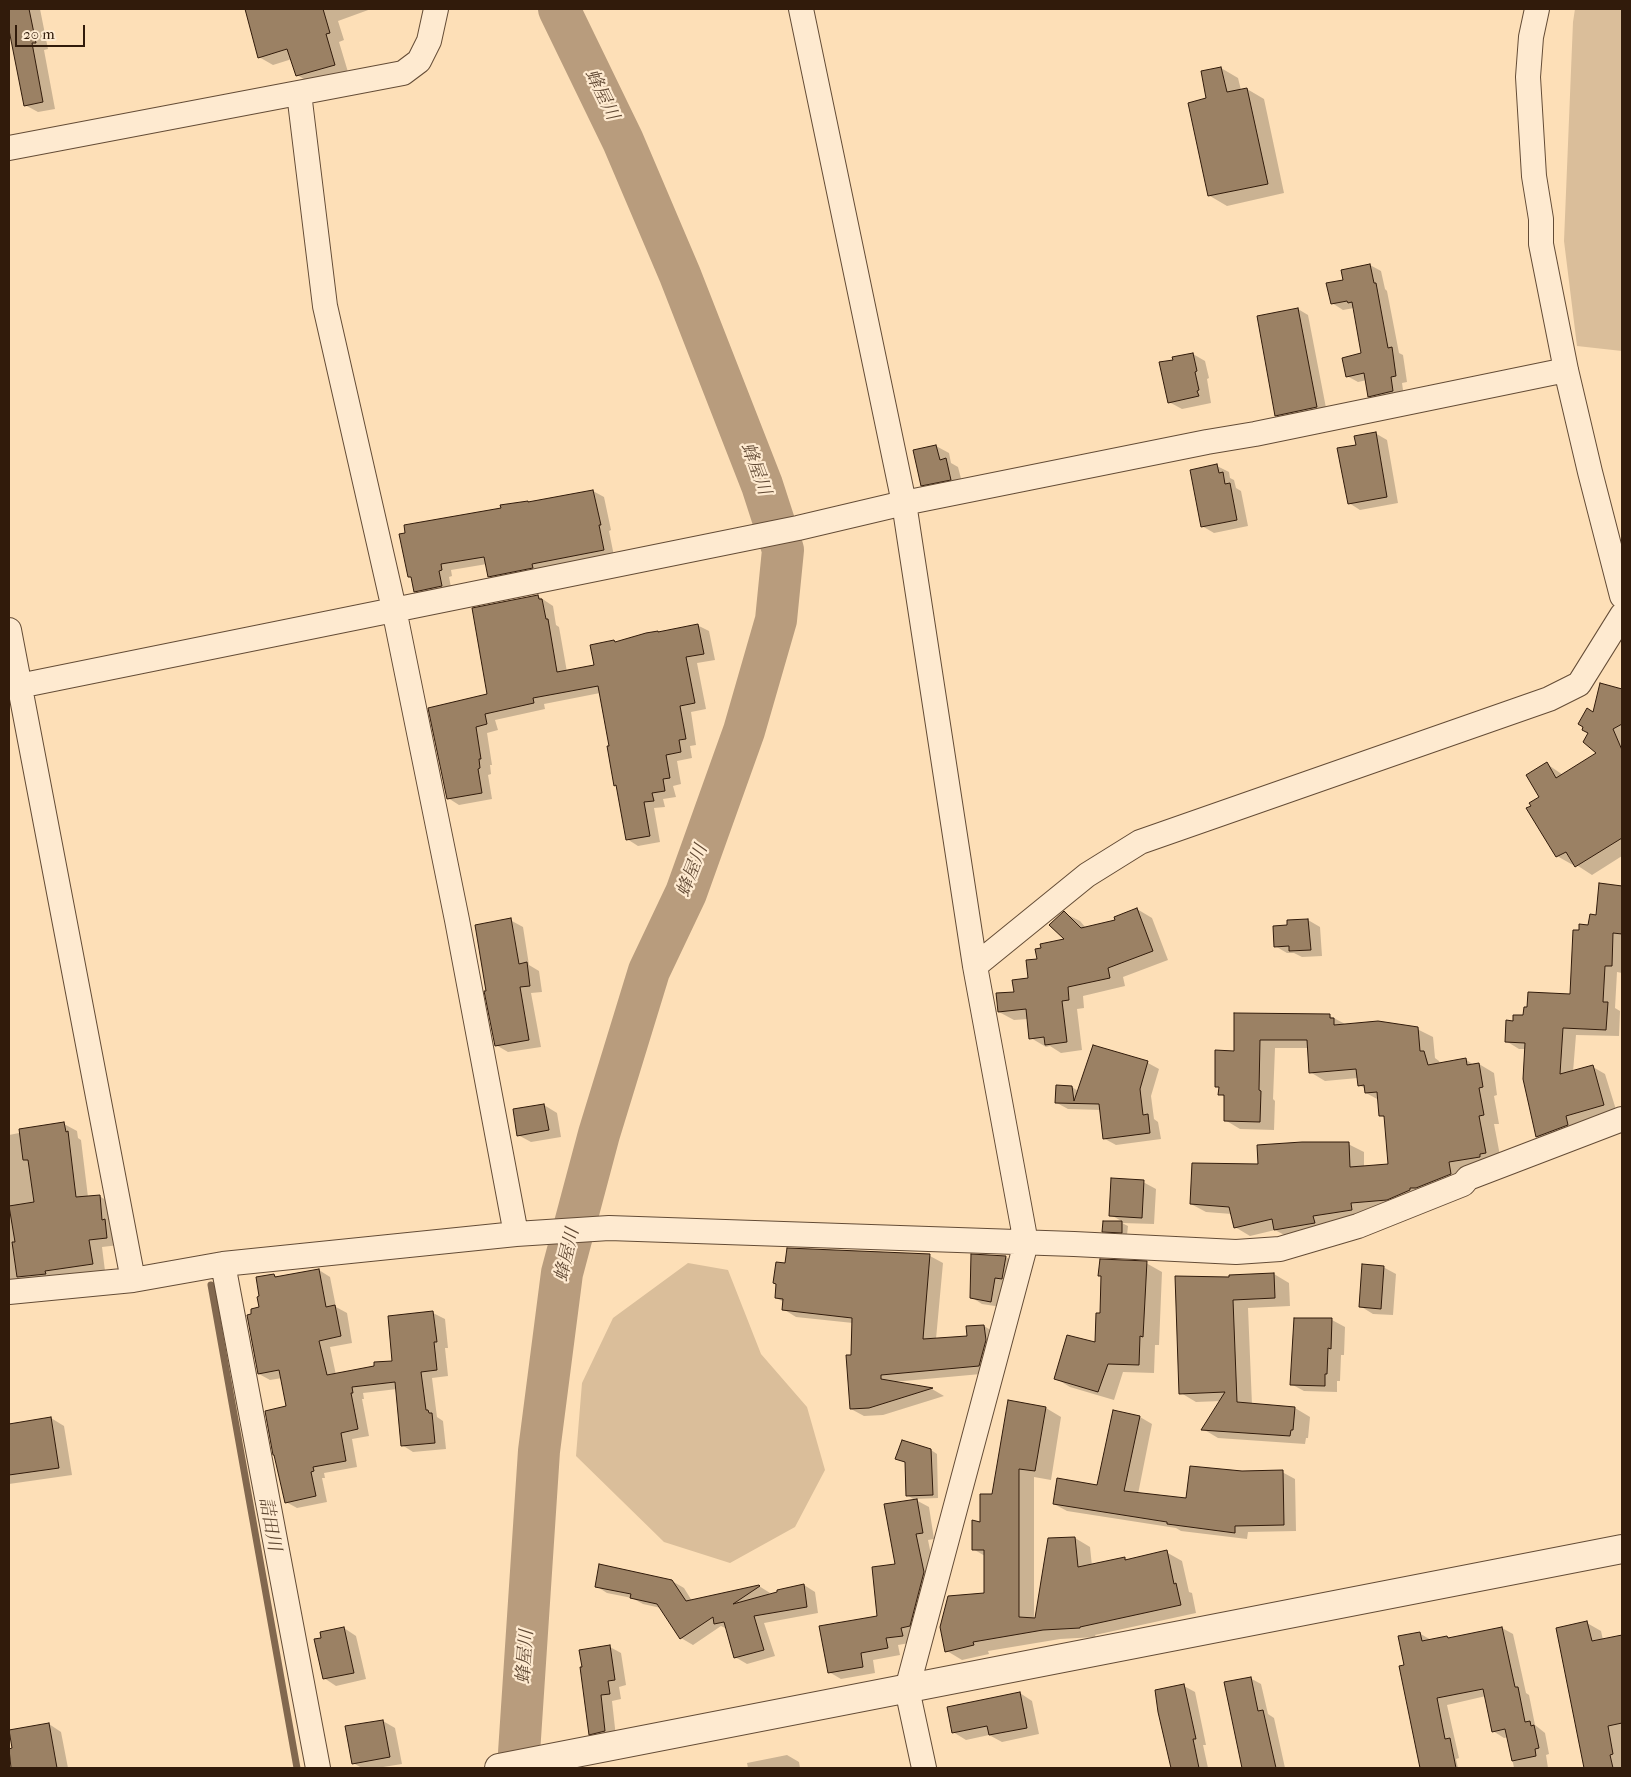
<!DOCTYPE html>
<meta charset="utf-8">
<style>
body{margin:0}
#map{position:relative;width:1631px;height:1777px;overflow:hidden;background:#fddfb7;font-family:"IM FELL French Canon",serif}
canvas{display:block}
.frame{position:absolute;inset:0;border:10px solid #311b0b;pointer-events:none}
.scale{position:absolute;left:15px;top:25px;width:70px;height:22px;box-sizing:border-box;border:2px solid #311b0b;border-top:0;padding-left:6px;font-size:15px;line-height:18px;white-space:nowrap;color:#311b0b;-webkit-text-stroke:4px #feead0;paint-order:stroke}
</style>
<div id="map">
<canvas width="1631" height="1777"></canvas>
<div class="frame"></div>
<div class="scale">20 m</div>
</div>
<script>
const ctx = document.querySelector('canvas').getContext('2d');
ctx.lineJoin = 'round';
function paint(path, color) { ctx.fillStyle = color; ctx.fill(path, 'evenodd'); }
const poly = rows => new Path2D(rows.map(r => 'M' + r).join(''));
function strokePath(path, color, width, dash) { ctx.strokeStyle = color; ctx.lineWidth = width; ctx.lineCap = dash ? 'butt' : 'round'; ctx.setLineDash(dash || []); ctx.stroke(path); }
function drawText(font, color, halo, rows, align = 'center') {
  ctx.font = font + ' "IM FELL French Canon","Noto Serif JP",serif'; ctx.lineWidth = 4.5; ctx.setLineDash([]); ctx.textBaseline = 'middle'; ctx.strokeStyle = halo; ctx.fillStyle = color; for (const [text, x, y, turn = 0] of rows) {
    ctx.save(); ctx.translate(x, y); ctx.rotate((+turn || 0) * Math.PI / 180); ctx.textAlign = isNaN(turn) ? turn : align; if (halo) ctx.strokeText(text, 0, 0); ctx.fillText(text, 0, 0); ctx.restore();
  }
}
paint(poly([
 [1575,9,1622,9,1622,351,1577,346,1564,241,1573,22],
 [688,1263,728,1270,761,1354,807,1407,825,1470,795,1527,730,1563,664,1542,576,1456,582,1383,613,1318]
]), '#dabe9a');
paint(poly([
 [9,9,40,9,48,49,44,50,55,109,38,112,25,105,9,23],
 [246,9,371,9,338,21,344,40,339,42,348,72,311,83,297,75,292,59,273,65,259,57],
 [1221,68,1238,78,1241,90,1247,89,1264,99,1284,193,1227,206,1210,196,1207,99],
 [1370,265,1381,271,1385,289,1387,291,1399,353,1403,355,1407,382,1402,383,1404,397,1381,402,1369,396,1367,380,1358,382,1347,376,1363,354,1354,308,1343,310,1332,303,1345,281],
 [1298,309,1308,315,1327,413,1286,421,1276,415],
 [1193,354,1205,361,1209,378,1207,379,1211,403,1182,409,1169,402,1174,361],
 [1375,433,1387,440,1398,503,1360,510,1349,503,1357,446],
 [936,446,949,453,951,463,958,467,963,486,935,492,922,485],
 [1217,466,1229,472,1230,478,1234,480,1236,488,1241,491,1248,526,1214,533,1202,526],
 [593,491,604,497,611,530,609,531,614,556,500,582,489,576,487,564,451,570,452,576,449,577,452,592,426,597,415,591,413,579,409,576,530,503],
 [538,596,553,606,556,625,559,627,567,672,595,666,614,641,617,643,697,625,709,631,715,660,697,663,706,709,691,712,696,745,690,746,692,758,677,761,681,784,673,786,676,797,663,799,665,807,654,808,660,842,638,846,627,839,618,786,615,785,610,747,600,693,544,704,545,709,495,720,498,730,487,733,492,765,490,765,491,774,488,775,492,799,459,805,448,798,488,695],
 [1601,684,1622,690,1622,856,1592,875,1575,864,1573,865,1557,856,1528,809,1541,798,1547,764,1563,775,1599,753,1589,733],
 [1600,885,1622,887,1622,973,1617,972,1615,1008,1620,1011,1619,1036,1576,1035,1573,1072,1593,1067,1605,1074,1617,1113,1550,1144,1537,1136,1526,1049,1519,1049,1506,1041,1514,1022,1571,995,1580,931,1589,926,1597,916],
 [1137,909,1152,918,1168,960,1123,977,1125,986,1083,996,1084,1008,1077,1009,1082,1050,1061,1053,1050,1046,1046,1047,1031,1038,1028,1019,1014,1020,999,1012,1029,979,1039,960,1066,939,1064,913,1080,921,1086,928,1116,920],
 [510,920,523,927,529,965,539,971,542,992,531,993,541,1047,508,1052,496,1045],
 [1308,920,1320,927,1322,956,1302,957,1294,953,1287,953,1275,946,1289,926],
 [1235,1015,1330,1016,1345,1024,1417,1029,1433,1037,1435,1058,1439,1061,1440,1064,1465,1059,1474,1065,1479,1064,1494,1073,1497,1095,1494,1096,1499,1124,1494,1124,1501,1161,1465,1183,1290,1238,1275,1230,1250,1236,1235,1227,1232,1214,1206,1212,1191,1204,1260,1165,1348,1144,1364,1152,1364,1168,1389,1166,1386,1118,1380,1115,1379,1100,1366,1093,1366,1089,1359,1085,1358,1078,1325,1081,1310,1072,1309,1048,1275,1048,1273,1099,1275,1101,1274,1130,1240,1129,1225,1120,1225,1097,1220,1094,1220,1088,1216,1086,1235,1052],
 [1094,1046,1148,1063,1159,1069,1151,1096,1154,1119,1158,1122,1161,1139,1116,1145,1105,1139,1101,1110,1068,1109,1057,1103,1072,1087,1078,1091],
 [544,1105,557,1113,561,1137,531,1142,518,1135],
 [64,1124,77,1131,78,1138,81,1140,88,1197,99,1196,113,1204,119,1245,102,1247,105,1271,9,1285,9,1135],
 [1143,1182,1156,1189,1154,1224,1122,1223,1128,1226,1127,1235,1109,1234,1103,1231,1104,1223,1123,1222,1111,1215],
 [930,1256,943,1263,936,1339,968,1337,967,1328,984,1326,997,1334,992,1373,893,1382,932,1389,944,1396,883,1415,864,1416,851,1409,853,1323,796,1317,783,1309,784,1302,776,1298,786,1264],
 [972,1256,1006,1257,1017,1264,1001,1307,982,1304,971,1297],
 [1146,1263,1162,1272,1159,1345,1155,1345,1154,1373,1123,1372,1114,1400,1070,1387,1055,1378,1096,1344,1101,1314,1102,1277,1100,1275],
 [1383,1267,1396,1274,1393,1315,1373,1314,1360,1306],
 [319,1270,330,1277,336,1307,347,1313,352,1343,330,1347,336,1375,393,1362,433,1313,445,1319,448,1348,445,1348,448,1376,432,1378,437,1417,443,1421,446,1449,413,1452,402,1445,397,1389,363,1393,364,1399,362,1399,369,1436,352,1439,357,1467,324,1473,325,1478,322,1478,327,1502,297,1508,286,1502,288,1407,282,1378,270,1380,259,1374,260,1308,274,1275,279,1278],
 [1274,1274,1289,1283,1290,1306,1248,1308,1252,1405,1295,1408,1310,1417,1308,1438,1306,1438,1305,1444,1218,1438,1203,1429,1221,1401,1196,1402,1181,1393,1231,1278],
 [1295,1319,1332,1320,1345,1327,1344,1355,1341,1355,1340,1381,1337,1381,1337,1392,1304,1391,1291,1384],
 [1046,1408,1061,1417,1051,1480,1034,1477,1034,1624,1075,1538,1090,1547,1092,1566,1125,1559,1128,1560,1166,1552,1182,1561,1189,1592,1192,1593,1196,1613,1095,1635,1096,1637,1060,1639,988,1651,989,1654,962,1660,947,1651,986,1594,985,1556,973,1549,981,1523,993,1495],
 [1114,1411,1140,1417,1152,1424,1138,1494,1188,1500,1242,1472,1282,1472,1295,1479,1296,1531,1248,1532,1247,1539,1181,1531,1176,1528,1067,1511,1054,1504,1098,1486],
 [51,1418,64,1426,72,1475,9,1484,9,1425],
 [931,1450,937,1454,938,1498,914,1499,929,1507,934,1539,928,1540,936,1579,915,1642,898,1645,900,1655,873,1660,875,1673,841,1679,829,1672,879,1617,915,1500,907,1495,906,1463,897,1458],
 [672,1581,684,1588,692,1601,759,1586,770,1593,766,1597,804,1585,815,1592,818,1613,764,1623,775,1656,747,1664,735,1657,727,1629,721,1626,693,1645,681,1638,661,1608,643,1604,632,1598,607,1593,596,1586],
 [1587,1623,1601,1631,1603,1640,1622,1636,1622,1768,1585,1768,1557,1629],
 [344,1628,356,1636,366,1679,336,1686,324,1678,322,1639],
 [1502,1628,1513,1634,1526,1693,1529,1695,1535,1725,1545,1733,1549,1754,1546,1755,1548,1768,1514,1768,1508,1737,1504,1738,1493,1731,1486,1696,1447,1705,1459,1758,1456,1759,1458,1768,1422,1768,1401,1667,1405,1666,1419,1633,1431,1640,1447,1637,1450,1639],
 [610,1647,621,1653,626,1685,619,1687,621,1699,612,1701,616,1737,601,1740,590,1734],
 [1250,1678,1261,1684,1268,1714,1274,1718,1285,1768,1243,1768,1225,1683],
 [1184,1686,1195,1692,1206,1745,1203,1745,1208,1768,1173,1768,1156,1691],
 [1020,1693,1032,1701,1039,1734,1002,1742,989,1735,966,1740,953,1732],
 [383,1721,395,1728,402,1764,377,1768,362,1768,353,1763],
 [49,1724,61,1732,68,1768,12,1767,9,1750,14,1750],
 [787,1755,799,1762,800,1768,748,1768,747,1763]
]), '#0003');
strokePath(poly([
 [211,1285,297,1768]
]), '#82684f', 7);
strokePath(poly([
 [518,1768,539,1451,562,1273,599,1134,649,971,686,893,744,731,776,620,783,550,762,485,680,275,623,141,559,9]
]), '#b89c7d', 42);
const building = poly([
 [9,9,29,9,36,43,32,43,43,102,24,106,9,30,9,9],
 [245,9,323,9,330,33,326,34,335,65,296,76,287,49,258,58,245,9],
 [1221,67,1227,92,1247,88,1268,184,1208,196,1188,103,1206,98,1201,71,1221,67],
 [1370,264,1374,283,1376,283,1388,348,1392,347,1396,376,1391,377,1393,391,1368,397,1364,373,1346,377,1342,358,1361,353,1352,302,1348,303,1347,301,1331,304,1326,283,1343,280,1341,270,1370,264],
 [1298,308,1317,407,1275,416,1257,316,1298,308],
 [1193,353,1197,371,1195,372,1199,390,1197,391,1199,396,1168,403,1159,362,1173,360,1172,357,1193,353],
 [1376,432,1387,497,1348,504,1337,448,1356,445,1354,436,1376,432],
 [936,445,940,460,946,458,951,480,921,486,913,450,936,445],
 [1217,464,1219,473,1223,472,1225,484,1230,483,1237,520,1201,527,1190,470,1217,464],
 [593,490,601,525,599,525,604,550,532,564,533,568,488,577,484,557,441,564,442,570,439,571,442,586,414,592,411,577,408,577,399,534,405,533,404,525,501,508,500,505,528,501,528,502,593,490],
 [538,595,539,599,542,599,546,619,548,619,557,672,594,665,590,645,614,640,615,642,646,633,658,631,658,632,698,624,704,654,686,657,695,703,680,706,686,739,679,740,681,752,666,755,670,778,663,779,665,791,652,793,654,801,644,802,650,836,626,840,616,785,614,786,607,746,609,746,598,686,533,698,534,703,485,714,487,724,476,727,481,759,479,759,480,768,478,769,482,793,447,799,428,708,487,694,472,608,538,595],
 [1600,683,1622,689,1622,724,1613,729,1622,750,1622,838,1575,867,1566,852,1556,857,1526,808,1531,806,1529,803,1539,797,1526,775,1547,762,1556,778,1596,753,1583,742,1588,733,1582,730,1583,727,1578,724,1587,708,1593,712,1600,683],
 [1599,883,1622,886,1622,934,1613,933,1612,966,1605,966,1603,1002,1608,1002,1606,1030,1563,1028,1560,1074,1593,1065,1604,1105,1566,1116,1568,1125,1536,1137,1523,1079,1525,1043,1505,1042,1506,1020,1513,1021,1513,1015,1523,1015,1524,1007,1527,1007,1528,992,1570,994,1573,930,1579,930,1579,924,1588,925,1590,914,1596,915,1599,883],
 [1137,908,1153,951,1108,968,1110,978,1068,987,1069,1000,1062,1001,1067,1042,1045,1045,1044,1037,1029,1039,1026,1009,998,1012,996,993,1014,992,1012,980,1028,978,1026,960,1037,959,1035,949,1041,948,1040,944,1064,939,1049,925,1064,911,1081,928,1115,920,1114,917,1137,908],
 [511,918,519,964,527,962,530,986,520,987,529,1040,495,1046,484,991,486,991,475,925,511,918],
 [1308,919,1311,950,1289,951,1289,946,1274,947,1273,926,1287,925,1287,920,1308,919],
 [1234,1013,1330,1014,1330,1018,1334,1018,1334,1025,1378,1021,1418,1027,1420,1051,1424,1051,1428,1065,1466,1058,1467,1065,1479,1063,1483,1087,1479,1088,1484,1115,1479,1116,1486,1153,1480,1154,1480,1157,1449,1162,1451,1174,1416,1188,1410,1188,1410,1190,1387,1200,1351,1203,1352,1210,1313,1216,1315,1223,1274,1230,1272,1219,1234,1228,1229,1207,1190,1204,1192,1163,1258,1164,1257,1145,1302,1142,1349,1142,1350,1167,1388,1164,1384,1116,1379,1116,1377,1092,1365,1093,1364,1085,1358,1086,1356,1069,1309,1073,1307,1040,1260,1040,1259,1090,1261,1091,1260,1122,1224,1121,1224,1095,1218,1095,1219,1087,1215,1087,1215,1050,1234,1051,1234,1013],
 [1093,1045,1148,1061,1140,1089,1143,1115,1148,1114,1150,1133,1103,1139,1099,1104,1055,1103,1056,1085,1072,1086,1074,1101,1093,1045],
 [544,1104,549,1130,517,1136,513,1109,544,1104],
 [64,1122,66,1132,68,1131,76,1197,100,1195,102,1220,105,1219,107,1238,89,1240,93,1264,45,1271,46,1274,17,1277,12,1242,15,1242,9,1206,34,1202,28,1160,23,1160,19,1129,64,1122],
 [1111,1178,1144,1180,1142,1218,1109,1216,1111,1178],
 [1103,1221,1122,1221,1122,1233,1102,1232,1103,1221],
 [787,1248,930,1254,923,1339,967,1336,966,1326,984,1325,986,1340,979,1366,881,1375,881,1379,933,1388,869,1408,850,1409,846,1355,851,1355,852,1318,782,1310,783,1299,775,1298,776,1284,773,1283,776,1262,785,1263,787,1248],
 [971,1254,1006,1256,1002,1279,995,1278,991,1302,970,1298,971,1254],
 [1100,1259,1147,1261,1143,1337,1140,1336,1139,1365,1108,1364,1098,1392,1054,1379,1067,1335,1095,1342,1096,1313,1100,1313,1101,1276,1098,1276,1100,1259],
 [1362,1264,1384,1266,1381,1309,1359,1307,1362,1264],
 [319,1269,326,1307,335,1305,341,1336,319,1341,327,1375,374,1366,374,1362,392,1361,388,1316,433,1311,437,1342,434,1342,437,1370,421,1372,426,1410,428,1410,429,1413,432,1413,435,1443,401,1446,395,1382,352,1387,353,1393,351,1393,358,1429,341,1433,346,1461,313,1467,314,1471,311,1472,316,1496,285,1503,274,1455,273,1455,265,1411,286,1406,279,1370,258,1374,247,1315,251,1314,251,1309,259,1307,257,1297,259,1296,256,1277,274,1274,275,1277,319,1269],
 [1274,1273,1275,1298,1233,1300,1237,1402,1295,1407,1293,1430,1291,1430,1290,1436,1201,1430,1225,1392,1179,1394,1175,1276,1229,1277,1229,1275,1274,1273],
 [1294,1318,1332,1318,1331,1349,1328,1348,1327,1374,1325,1374,1325,1386,1290,1385,1294,1318],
 [1008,1400,1046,1407,1035,1471,1019,1469,1019,1617,1035,1618,1048,1538,1075,1537,1078,1567,1125,1557,1125,1560,1167,1550,1174,1584,1176,1583,1181,1605,1080,1627,1080,1628,1043,1630,973,1642,974,1645,945,1652,940,1627,948,1596,984,1593,984,1550,972,1550,972,1520,980,1522,980,1494,992,1494,1008,1400],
 [1113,1410,1140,1416,1124,1491,1186,1498,1190,1466,1242,1471,1283,1470,1284,1525,1235,1526,1235,1533,1167,1524,1167,1522,1053,1504,1057,1478,1097,1485,1113,1410],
 [51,1417,59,1468,9,1475,9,1424,51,1417],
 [902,1440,931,1449,933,1495,906,1496,905,1462,895,1459,902,1440],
 [917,1499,923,1533,916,1534,924,1572,910,1626,901,1628,903,1636,886,1638,888,1648,861,1653,863,1667,828,1673,819,1626,877,1616,872,1567,895,1564,884,1504,917,1499],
 [599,1564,672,1580,686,1601,759,1585,760,1586,733,1604,777,1592,777,1590,804,1584,807,1607,754,1616,764,1650,734,1658,724,1622,714,1624,713,1617,680,1639,657,1604,630,1598,631,1594,595,1587,599,1564],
 [1587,1621,1592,1641,1622,1635,1622,1723,1608,1726,1613,1754,1610,1755,1613,1768,1584,1768,1556,1628,1587,1621],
 [344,1627,354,1673,323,1679,314,1639,321,1638,320,1632,344,1627],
 [1502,1627,1515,1687,1518,1687,1525,1722,1530,1721,1531,1726,1534,1725,1539,1748,1535,1749,1536,1756,1512,1761,1505,1729,1492,1732,1483,1689,1437,1698,1445,1739,1450,1738,1456,1768,1420,1768,1399,1666,1404,1665,1398,1636,1420,1632,1422,1641,1447,1636,1448,1638,1502,1627],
 [610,1645,615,1680,608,1681,610,1694,601,1695,605,1731,589,1735,580,1667,582,1667,579,1650,610,1645],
 [1251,1677,1258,1711,1263,1710,1276,1768,1242,1768,1224,1682,1251,1677],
 [1184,1684,1196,1739,1193,1739,1199,1768,1171,1768,1158,1712,1155,1690,1184,1684],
 [1020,1692,1027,1728,989,1735,987,1726,952,1733,947,1707,1020,1692],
 [383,1720,390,1757,352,1764,345,1726,383,1720],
 [49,1723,57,1768,11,1768,9,1749,12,1748,9,1730,49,1723]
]);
paint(building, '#9b8164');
strokePath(building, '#311b0b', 1);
const minor = poly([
 [801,9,904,503,975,966,1026,1243,907,1689,924,1768],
 [1537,9,1531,37,1528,77,1534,176,1541,219,1541,244,1566,370,1590,472,1622,596],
 [299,93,325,306,394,609,457,920,516,1234],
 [9,148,403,73,419,61,429,41,436,9],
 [9,630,133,1280],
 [19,686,798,528,904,503,1207,442,1255,434,1566,370],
 [975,966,1087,875,1140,842,1549,699,1579,684,1622,615],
 [223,1264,318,1768],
 [9,1292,133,1280,223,1264,516,1234,609,1228,1074,1244,1236,1252,1280,1249,1358,1226,1463,1184,1468,1178,1622,1119]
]);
const tertiary = poly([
 [499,1768,1622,1549]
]);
strokePath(minor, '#644c36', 26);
strokePath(tertiary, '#644c36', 30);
strokePath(minor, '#feead0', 24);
strokePath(tertiary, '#feead0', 28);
drawText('italic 18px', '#604833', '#feead0', [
 ["蜂屋川",601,95,64],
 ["蜂屋川",755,469,70],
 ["蜂屋川",693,871,-69],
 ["蜂屋川",568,1255,-77],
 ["詰田川",269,1524,80],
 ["蜂屋川",526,1657,-86]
]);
</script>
